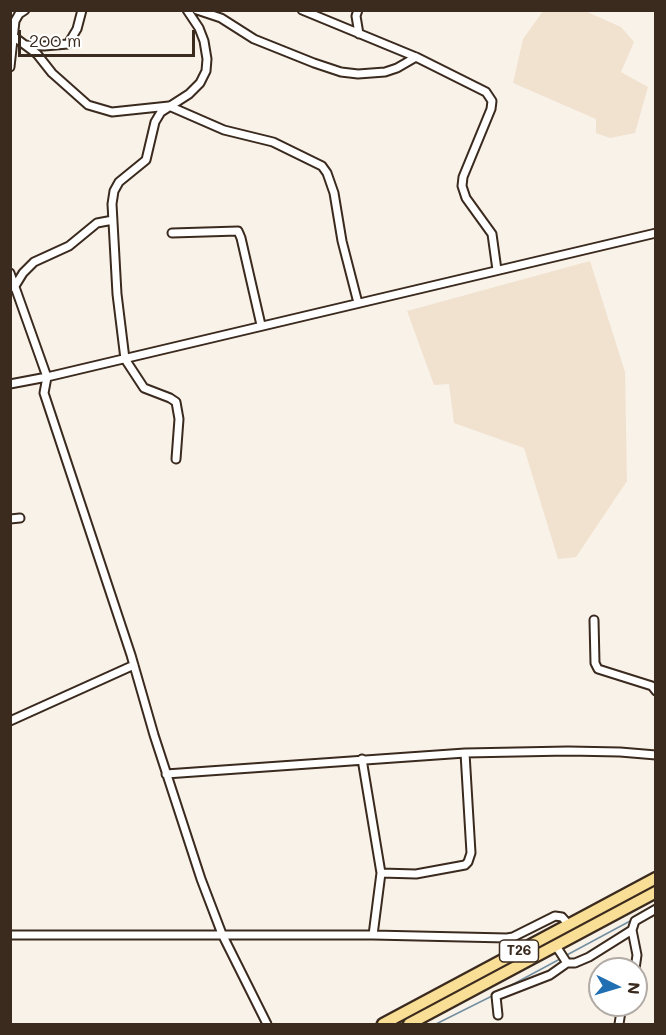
<!DOCTYPE html>
<style>
body{margin:0}
#map{position:relative;width:666px;height:1035px;overflow:hidden;background:#f9f2e9;font-family:Mali,sans-serif}
canvas{display:block}
.frame{position:absolute;inset:0;border:12px solid #3b2a1e;pointer-events:none}
.north{position:absolute;left:588px;top:957px;width:60px;height:60px;box-sizing:border-box;background:#fff;border:2px solid #b1aaa5;border-radius:50%;rotate:95deg;font-size:16px;font-weight:700;line-height:24px;text-align:center;color:#3b2a1e}
.north::after{content:'';display:block;margin:auto;width:21px;height:27px;background:#1f6fb2;clip-path:polygon(50% 0,100% 100%,50% 72%,0 100%)}
.scale{position:absolute;left:18px;top:30px;width:177px;height:27px;box-sizing:border-box;border:3px solid #3b2a1e;border-top:0;padding-left:8px;font-size:18px;line-height:21px;white-space:nowrap;color:#3b2a1e;-webkit-text-stroke:4px #fff;paint-order:stroke}
</style>
<div id="map">
<canvas width="666" height="1035"></canvas>
<div class="frame"></div>
<div class="north">N</div>
<div class="scale">200 m</div>
</div>
<script>
const ctx = document.querySelector('canvas').getContext('2d');
ctx.lineJoin = 'round';
function paint(path, color) { ctx.fillStyle = color; ctx.fill(path, 'evenodd'); }
const poly = rows => new Path2D(rows.map(r => 'M' + r).join(''));
function strokePath(path, color, width, dash) { ctx.strokeStyle = color; ctx.lineWidth = width; ctx.lineCap = dash ? 'butt' : 'round'; ctx.setLineDash(dash || []); ctx.stroke(path); }
function drawText(font, color, halo, rows, align = 'center') {
  ctx.font = font + ' Mali,sans-serif'; ctx.lineWidth = 4.5; ctx.setLineDash([]); ctx.textBaseline = 'middle'; ctx.strokeStyle = halo; ctx.fillStyle = color; for (const [text, x, y, turn = 0] of rows) {
    ctx.save(); ctx.translate(x, y); ctx.rotate((+turn || 0) * Math.PI / 180); ctx.textAlign = isNaN(turn) ? turn : align; if (halo) ctx.strokeText(text, 0, 0); ctx.fillText(text, 0, 0); ctx.restore();
  }
}
paint(poly([
 [583,10,621,27,634,42,621,72,648,87,635,133,610,138,596,133,596,119,513,83,523,39,543,11],
 [590,261,625,372,627,481,576,557,558,559,524,448,454,423,449,384,434,385,407,311]
]), '#f1e2cf');
strokePath(poly([
 [565,956,632,920],
 [506,988,560,959],
 [436,1024,494,995]
]), '#728fa1', 1.5);
const minor = poly([
 [197,10,221,18,254,39,314,63,341,72,358,74,385,72,397,68,416,57],
 [302,10,416,57,486,92,492,101,491,109,463,177,462,186,466,198,492,234,497,270],
 [358,10,356,16,359,34],
 [13,36,37,54,52,73,88,105,112,112,169,106,224,130,273,142,322,166,327,173,334,193,342,241,358,303],
 [26,45,44,46,68,44,77,29,82,10],
 [10,67,15,21,19,14,25,10],
 [172,233,238,231,241,238,261,325],
 [10,273,47,377,10,384],
 [10,288,15,286,23,273,34,262,69,246,97,223,113,220],
 [176,459,179,419,176,402,170,398,144,388,125,359,117,294,112,204,114,191,119,182,146,160,155,122,161,112,189,94,200,83,206,71,207,59,204,41,199,28,187,10],
 [10,519,20,518],
 [594,620,595,663,598,669,652,686,656,691],
 [10,721,134,665],
 [362,759,381,873,373,935],
 [166,774,465,753,568,751,620,752,656,755],
 [381,873,416,874,465,865,468,862,471,853,465,753],
 [632,930,637,955,635,969],
 [10,935,373,935,507,938,513,937,555,916,562,917,569,925],
 [556,946,567,963,575,963,589,957,632,930,635,921,656,909],
 [498,1015,496,996,550,975,567,963],
 [267,1024,222,934,201,879,154,735,131,655,44,393,47,377,656,233],
 [619,1024,622,1005]
]);
const trunk = poly([
 [383,1024,656,878],
 [409,1024,656,892]
]);
strokePath(minor, '#3b2a1e', 11);
strokePath(trunk, '#3b2a1e', 15);
strokePath(minor, '#fff', 7);
strokePath(trunk, '#f9df96', 10);
for (const [x, y, w] of [
 [519,951,39]
]) { const box = new Path2D(); box.roundRect(x - w / 2, y - 11, w, 22, 4.5); ctx.fillStyle = '#fff'; ctx.fill(box); strokePath(box, '#3b2a1e', 1.5); }
drawText('bold 14px', '#3b2a1e', null, [
 ["T26",519,951]
]);
</script>
